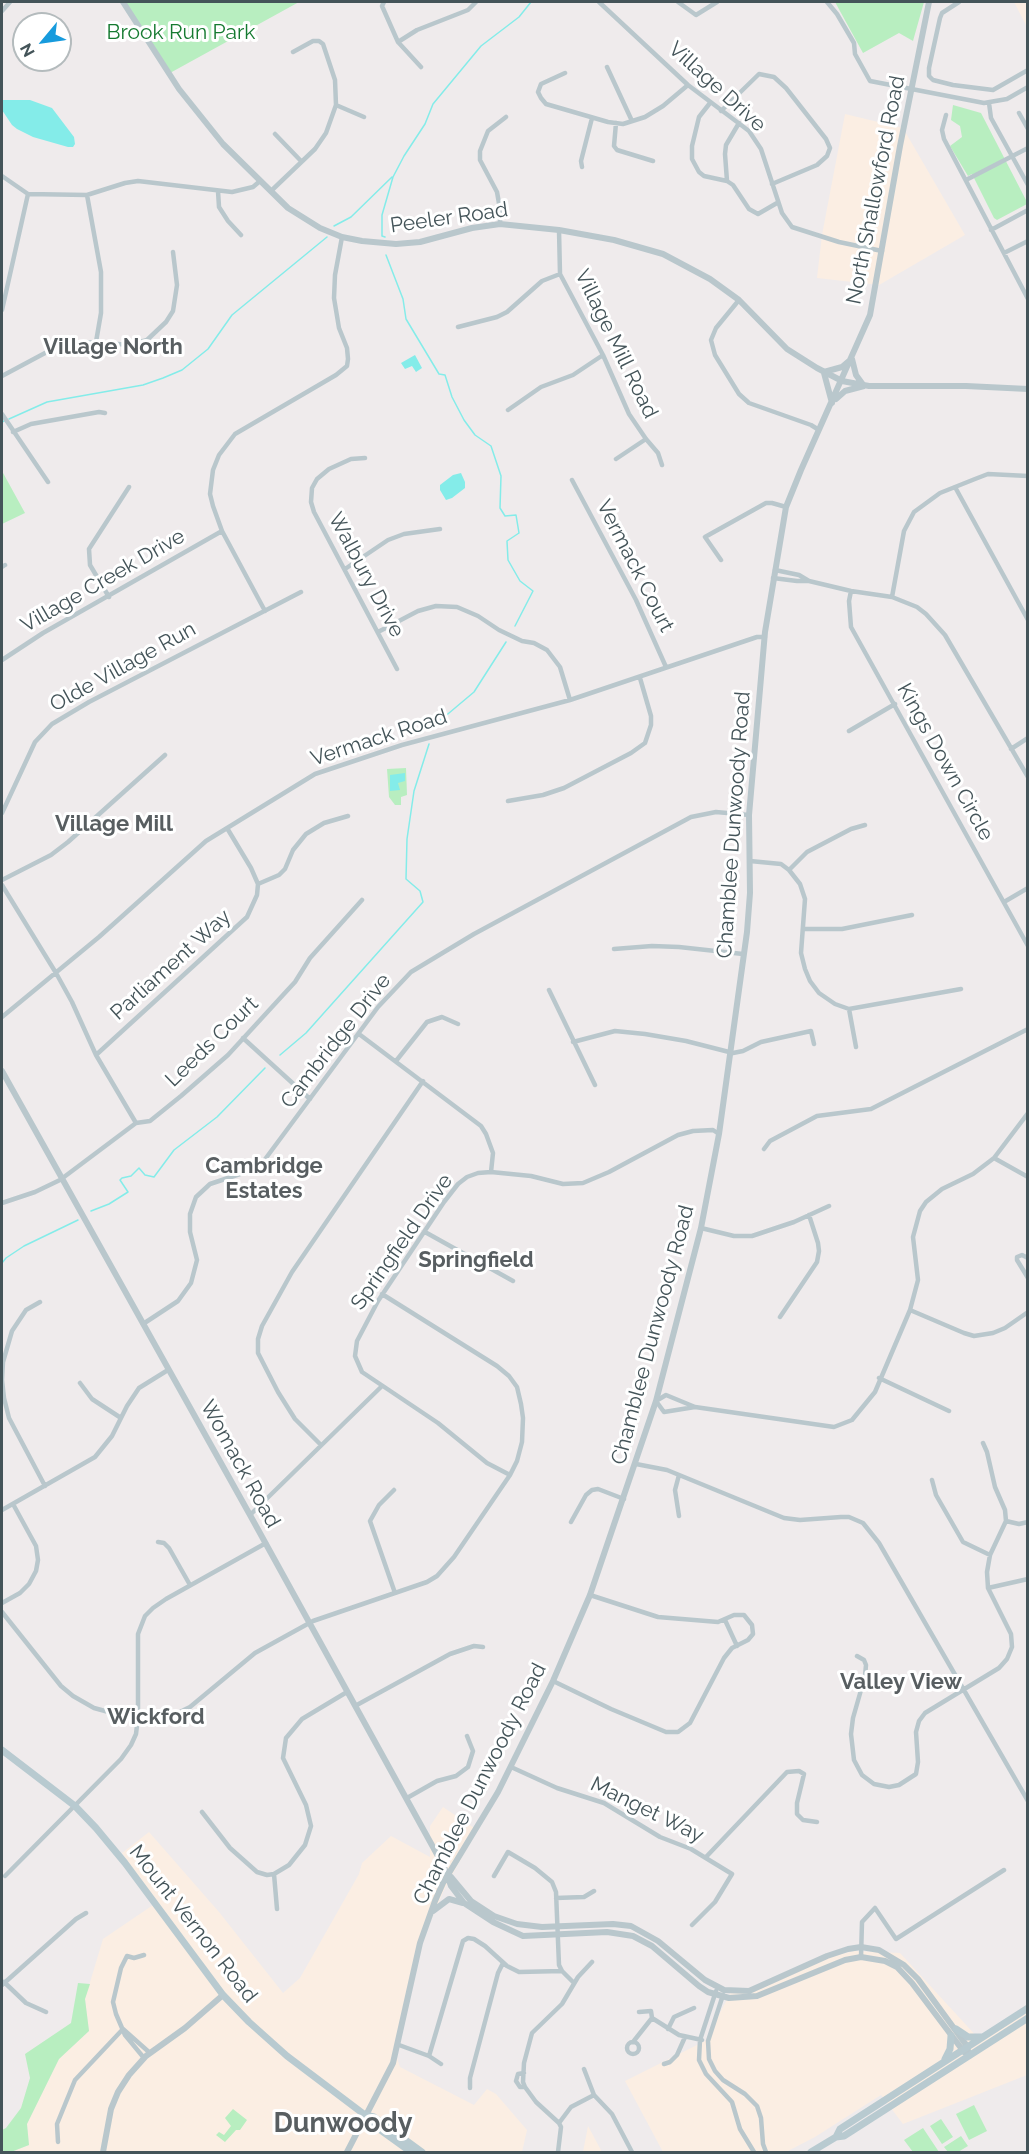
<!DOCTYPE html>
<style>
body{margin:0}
#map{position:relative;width:1029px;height:2154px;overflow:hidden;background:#efebec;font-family:Raleway,sans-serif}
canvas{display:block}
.frame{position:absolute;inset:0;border:3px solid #445459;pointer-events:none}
.north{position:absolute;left:12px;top:12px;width:60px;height:60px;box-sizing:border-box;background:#fff;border:2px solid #b4bbbd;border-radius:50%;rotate:241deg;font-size:16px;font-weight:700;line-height:24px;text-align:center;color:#445459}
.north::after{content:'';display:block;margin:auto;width:21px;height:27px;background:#179bdd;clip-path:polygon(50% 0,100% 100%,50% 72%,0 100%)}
</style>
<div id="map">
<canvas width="1029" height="2154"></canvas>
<div class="frame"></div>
<div class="north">N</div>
</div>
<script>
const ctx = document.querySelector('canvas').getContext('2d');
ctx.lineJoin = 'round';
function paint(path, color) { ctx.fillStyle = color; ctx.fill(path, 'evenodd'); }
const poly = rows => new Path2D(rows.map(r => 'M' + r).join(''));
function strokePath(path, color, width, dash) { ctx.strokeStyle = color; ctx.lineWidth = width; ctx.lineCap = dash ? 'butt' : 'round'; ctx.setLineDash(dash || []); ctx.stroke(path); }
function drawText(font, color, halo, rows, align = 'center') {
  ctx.font = font + ' Raleway,sans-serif'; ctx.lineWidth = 6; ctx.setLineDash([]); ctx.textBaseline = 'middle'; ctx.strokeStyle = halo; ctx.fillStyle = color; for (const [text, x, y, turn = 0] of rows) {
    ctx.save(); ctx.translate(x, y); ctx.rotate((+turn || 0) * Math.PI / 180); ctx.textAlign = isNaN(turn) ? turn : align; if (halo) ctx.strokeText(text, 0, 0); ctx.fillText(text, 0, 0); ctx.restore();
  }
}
paint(poly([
 [1014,2,1027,2,1027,27],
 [845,114,903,128,965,235,879,285,817,278,822,235],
 [443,1807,477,1830,445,1888,415,1956,396,2055,400,2067,474,2105,487,2089,496,2094,527,2130,522,2152,11,2152,29,2145,27,2124,59,2059,89,2031,85,1999,103,1939,156,1903,122,1853,149,1832,219,1912,283,1993,300,1978,359,1874,362,1863,391,1836,430,1857,430,1826],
 [854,1951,900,1953,979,2039,1027,2004,1027,2075,903,2124,881,2095,815,2137,786,2152,663,2152,625,2081,705,2041,731,1992,761,1989,810,1962],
 [588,2126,602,2152,583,2152]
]), '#fbeee3');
paint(poly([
 [127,2,299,2,170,73,126,4],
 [835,2,924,2,913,41,899,33,863,53],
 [953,105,981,113,1027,202,1027,204,997,220,994,218,972,174,968,176,950,146,962,137,960,126,951,120],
 [2,471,25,513,2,524],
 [406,768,407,795,401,797,401,805,395,805,389,797,387,769],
 [78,1983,90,1984,85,1999,89,2031,59,2059,27,2124,29,2145,11,2152,2,2152,2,2130,6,2128,21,2108,30,2078,25,2054,71,2023],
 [974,2105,987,2131,969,2140,956,2114],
 [233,2109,247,2120,240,2130,236,2130,225,2142,216,2135,219,2132,224,2135,231,2126,225,2118],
 [941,2119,953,2137,942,2144,930,2126],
 [923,2128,939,2152,913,2152,904,2140],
 [961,2136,968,2146,958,2152,948,2152,944,2147]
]), '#b8eec0');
paint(poly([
 [2,100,30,100,52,108,74,137,75,144,73,147,68,147,33,137,17,129,12,125,2,110],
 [415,355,422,368,416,372,412,366,405,369,401,363],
 [461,473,465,482,465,488,452,498,446,500,440,490,440,485,453,475],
 [405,773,405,781,398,783,400,790,390,791,390,775]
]), '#84ece9');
strokePath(poly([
 [334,226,351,217,392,177],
 [385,237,382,236,382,215,393,177,404,156,425,124,433,104,481,46,519,17,531,2],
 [386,255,403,299,406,319,439,374,445,375,452,397,464,420,475,435,491,446,501,476,500,508,505,516,516,515,519,533,507,541,508,560,520,581,533,591,515,626],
 [9,419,47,402,143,385,163,378,182,370,208,349,232,315,327,237],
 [2,422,4,421],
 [430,729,474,692,506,642],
 [280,1055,306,1033,423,902,420,891,406,879,407,839,414,791,429,744],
 [91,1211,109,1204,128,1192,120,1180,122,1178,131,1176,139,1168,145,1175,154,1177,174,1150,217,1117,265,1068],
 [2,1263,6,1258,24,1246,78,1220]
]), '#84ece9', 1.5);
strokePath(poly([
 [384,2,382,6,398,42,421,67],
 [599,2,688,85,749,131,761,149,782,213,792,227,839,242,882,251],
 [678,2,696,15,717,2],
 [827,2,837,14,854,43,855,54,870,81,984,103,1007,99,1028,87],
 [959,2,942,13,940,18,929,68,929,76,933,80,953,85,993,90,1028,70],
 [2,11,10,2],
 [398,42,417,30,468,10,476,2],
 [607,67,632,121],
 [565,73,541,84,538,92,541,98,546,104,608,122,623,124,645,117,663,106,688,85],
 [710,103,699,117,692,146,692,159,699,172,704,176,727,181],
 [989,103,991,118,1028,185],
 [336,105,364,117],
 [721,111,759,74,774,77,786,88,826,139,830,148,827,156,817,165,772,184],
 [1019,113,1028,129],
 [946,115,942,130,944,139,1028,299],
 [616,123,614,146,617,150,653,161],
 [275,134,301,161],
 [582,167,581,161,592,118],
 [2,176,28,194,87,195,125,183,138,181,232,192,253,187,260,181],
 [966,180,1028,148],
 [727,181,733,185,749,209,758,214,777,203],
 [727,181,725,154,726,145,739,123],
 [218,191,219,207,228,221,241,235],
 [271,191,315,149,326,133,336,105,335,80,323,44,319,41,313,41,293,52],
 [87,195,101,272,101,313,96,342],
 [500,224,500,209,497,192,480,160,480,151,488,131,506,117],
 [559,230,560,274,603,355,629,414,646,439,658,453,662,465],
 [991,230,1028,210],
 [1004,253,1028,241],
 [739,300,716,328,711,340,715,355,739,394,749,403,811,425,819,430],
 [2,310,28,194],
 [458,327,497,317,507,312,542,281,560,274],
 [2,376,60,345,96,342,129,345,147,340,166,322,173,311,177,285,173,252],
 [508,410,541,387,573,375,603,355],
 [2,414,48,482],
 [13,432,31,424,99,412,105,413],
 [365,458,351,459,329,469,317,479,312,488,311,502,314,512,397,669],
 [616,459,646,439],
 [572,480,636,600,666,667],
 [955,487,1028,620],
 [721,560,705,537,766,503,772,503,786,507],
 [2,567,5,565],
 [345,569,388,540,404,534,440,529],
 [775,570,799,575,809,581,851,591,892,597,917,607,926,614,945,635,1028,777],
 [773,578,797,581,809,581],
 [851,591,849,601,851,627,1028,946],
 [109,597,90,565,89,549,129,487],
 [892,597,904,531,914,512,940,493,975,479,988,474,1028,476],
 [265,611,222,531,213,506,210,494,213,470,219,455,235,434,336,375,347,366,348,359,347,348,339,328,334,298,335,275,342,237],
 [378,632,418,611,436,606,457,607,478,616,499,630,522,641,534,643,547,650,560,667,570,700],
 [2,660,43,633,222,531],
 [849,731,895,704],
 [1011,749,1028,738],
 [508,801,543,795,564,788,631,753,645,743,651,725,651,716,640,678],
 [2,813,35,742,52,724,89,702,301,592],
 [750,861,781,864,789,870,800,884,805,899,801,953,805,969,810,981,819,993,835,1004,849,1009,961,989],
 [789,870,807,852,851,829,865,825],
 [2,880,51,855,68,842,165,755],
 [258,884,279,875,285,869,293,850,306,834,324,823,348,816],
 [2,885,56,973,72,1002,96,1055,136,1123],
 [1004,902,1028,888],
 [803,929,842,929,912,915],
 [614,949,652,946,679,947,743,954],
 [549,990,595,1085],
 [849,1009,856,1047],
 [2,1017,99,937,206,841,315,774,402,745,570,700,757,637,765,637],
 [359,1034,481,1126,486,1134,493,1153,491,1172],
 [243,1038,310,1099],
 [573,1042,615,1031,645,1034,686,1041,733,1053,743,1051,761,1042,811,1031,814,1044],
 [96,1055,247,917,257,895,258,884,251,868,227,828],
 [396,1061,427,1022,442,1017,458,1024],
 [764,1149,770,1141,817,1116,871,1109,1028,1029],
 [994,1158,1028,1177],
 [2,1203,35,1192,60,1180,136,1123,150,1121,181,1096,228,1055,283,995,295,982,310,958,362,900],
 [701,1228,734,1236,752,1236,794,1222,829,1206],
 [425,1232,513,1281],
 [1028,1258,1022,1255,1017,1257,1017,1260,1028,1278],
 [40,1302,26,1310,12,1331,3,1362,2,1380,4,1398,9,1418,45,1486],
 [910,1310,964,1333,974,1336,993,1333,1005,1328,1028,1312],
 [780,1317,817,1262,819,1251,818,1243,809,1215],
 [143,1324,178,1301,191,1283,197,1260,190,1232,190,1214,196,1197,210,1184,246,1172,263,1162,378,1007,411,972,474,934,691,817,716,812,749,815],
 [879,1378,949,1411],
 [80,1383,92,1399,121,1418],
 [695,1407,666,1395,656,1401,664,1412,695,1407,834,1427,852,1420,875,1392,910,1310,918,1280,913,1237,920,1211,926,1202,942,1189,973,1174,994,1158,1028,1113],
 [321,1445,295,1419,278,1392,258,1353,258,1339,262,1326,292,1272,423,1081],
 [636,1464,667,1470,784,1518,800,1520,841,1517,849,1517,863,1523,879,1543,1028,1801],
 [510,1475,487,1463,438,1423,362,1372,355,1356,357,1341,378,1301,444,1202,458,1184,467,1177,478,1173,491,1172,531,1176,563,1184,583,1183,609,1172,678,1135,693,1131,713,1130,719,1134],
 [932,1480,936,1495,963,1542,990,1555],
 [394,1490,379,1505,370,1521,395,1593],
 [2,1510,95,1457,112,1436,127,1406,139,1388,168,1370],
 [250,1515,382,1386],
 [679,1516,675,1490,679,1475],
 [1006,1521,1019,1524,1028,1522],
 [571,1522,586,1495,592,1490,598,1489,624,1499],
 [158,1542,164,1543,169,1548,190,1585],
 [988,1588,1028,1579],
 [2,1603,20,1593,29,1584,36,1571,38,1560,36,1546,13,1504],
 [2,1612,61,1686,73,1696,94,1708,116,1714,156,1717,176,1714,190,1707,255,1653,313,1621,427,1582,437,1576,454,1557,510,1475,517,1461,522,1442,523,1418,521,1404,517,1387,509,1376,497,1366,382,1294],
 [725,1620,737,1646],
 [857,1656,864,1660,866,1665,865,1676,853,1718,851,1734,854,1760,862,1775,874,1784,889,1787,899,1785,916,1774,918,1762,916,1732,919,1721,925,1713,999,1668,1007,1659,1012,1647,1011,1634,988,1588,987,1572,990,1555,1006,1521,1005,1510,995,1487,987,1452,983,1443],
 [553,1681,611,1709,666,1732,678,1732,690,1723,724,1658,732,1648,748,1640,753,1634,752,1625,744,1615,734,1615,718,1622,658,1617,590,1595],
 [355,1706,450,1654,474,1646,483,1647],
 [511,1767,557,1788,604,1803,660,1837,691,1849,732,1874,715,1902,692,1925],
 [407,1798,437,1781,456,1776,468,1767,473,1751,467,1736],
 [202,1812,230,1848,257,1872,267,1875,274,1874,289,1865,305,1845,311,1826,306,1805,283,1758,286,1738,302,1719,347,1692],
 [706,1857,787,1772,799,1771,804,1774,797,1803,797,1814,803,1820,817,1822],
 [274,1874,277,1909],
 [5,1876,121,1759,131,1745,136,1734,138,1717,138,1634,145,1616,153,1608,166,1599,266,1543],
 [494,1876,508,1852,535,1868,552,1882,556,1892,559,1965,562,1971,574,1983],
 [556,1898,584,1897,594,1891],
 [861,1957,862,1922,875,1908,896,1939,1004,1870],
 [4,1982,26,2003,46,2012],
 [2,1985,76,1919,86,1913],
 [716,1991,700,2040,699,2060,706,2074,732,2102,740,2129,754,2152],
 [723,1995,708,2041,709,2059,715,2071,723,2080,745,2094,757,2106,761,2118,763,2144,766,2152],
 [639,2012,651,2011,652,2018],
 [652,2018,679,2035,702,2040],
 [123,2029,150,2053],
 [668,2029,674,2017,694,2008],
 '627 2048a6 6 0 1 1 12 0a6 6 0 1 1-12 0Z',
 [633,2042,652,2018],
 [399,2045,429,2056,441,2064],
 [429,2056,463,1941,468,1938,474,1939,485,1946,507,1966,519,1972,562,1971],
 [144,2058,125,2035,116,2014,113,2002,121,1968,127,1956,134,1958,144,1955],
 [664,2064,670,2062,677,2055,685,2037],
 [584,2069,594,2095,612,2114,632,2152],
 [524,2073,518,2074,516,2081,520,2087,525,2087],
 [470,2088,470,2078,498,1973,503,1963],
 [559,2123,536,2102,525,2087,523,2082,524,2063,532,2033,562,2004,578,1977,592,1962],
 [58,2142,57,2124,75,2080,123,2029],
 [558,2152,561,2127,559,2123,571,2107,594,2095]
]), '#b9c7cc', 4.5);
strokePath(poly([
 [123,2,179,89,223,144,288,208,320,228,342,237,362,241,396,244,420,242,472,228,500,224,559,230,614,240,663,254,710,279,739,300,787,349,817,368,842,381,869,386,966,386,1028,389],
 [824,372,842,367,849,361],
 [824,373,832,403],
 [836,399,845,391,864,386,856,375,852,359],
 [2,1071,250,1515,444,1867,451,1886,464,1903,493,1922,523,1936,607,1932,633,1936,652,1946,699,1986,708,1992,729,1998,757,1996,845,1960,861,1957,885,1961,897,1967,912,1983,964,2052],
 [451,1877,471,1901,494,1916,517,1924,542,1927,613,1924,631,1926,658,1941,705,1980,724,1990,749,1991,827,1956,848,1949,861,1947,879,1950,904,1965,918,1979,967,2046,969,2056],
 [433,1911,449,1899,463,1903],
 [103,2152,111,2109,118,2092,129,2075,146,2056,185,2028,223,1995],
 [347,2152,393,2063,420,1943,435,1901,443,1883,498,1792,553,1681,590,1595,656,1401,701,1228,719,1134,747,932,750,893,749,815,765,632,786,507,801,470,870,315,900,146,929,2]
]), '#b9c7cc', 6);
strokePath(poly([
 [2,1750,75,1806,96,1828,125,1863,223,1995,249,2022,287,2056,365,2115,374,2117,422,2152],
 [956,2029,968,2037,981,2037],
 [945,2059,950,2049,951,2036],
 [365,2115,372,2124,411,2152],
 [836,2137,840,2129,1028,2008],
 [811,2152,836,2137,844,2136,1028,2018]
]), '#b8cad0', 7);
drawText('21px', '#157a30', '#fff', [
 ["Brook Run Park",181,33]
]);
drawText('21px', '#445459', '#fff', [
 ["Village Drive",717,87,42],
 ["North Shallowford Road",876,190,-79],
 ["Peeler Road",449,218,-8],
 ["Village Mill Road",616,344,64],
 ["Vermack Court",635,566,63],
 ["Walbury Drive",366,575,62],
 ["Village Creek Drive",103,581,-30],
 ["Olde Village Run",123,667,-29],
 ["Vermack Road",379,738,-18],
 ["Kings Down Circle",945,762,61],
 ["Chamblee Dunwoody Road",734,825,-86],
 ["Parliament Way",171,965,-42],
 ["Cambridge Drive",336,1041,-52],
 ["Leeds Court",212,1042,-44],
 ["Springfield Drive",402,1242,-55],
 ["Chamblee Dunwoody Road",653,1335,-75],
 ["Womack Road",240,1464,61],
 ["Chamblee Dunwoody Road",480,1784,-63],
 ["Manget Way",647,1810,26],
 ["Mount Vernon Road",193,1924,52]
]);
drawText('bold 22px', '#585e61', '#fff', [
 ["Village North",113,347],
 ["Village Mill",114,824],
 ["Cambridge",264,1166],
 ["Estates",264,1191],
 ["Springfield",476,1260],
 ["Valley View",901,1682],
 ["Wickford",156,1717]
]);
drawText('bold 27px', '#585e61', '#fff', [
 ["Dunwoody",343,2124]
]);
</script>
